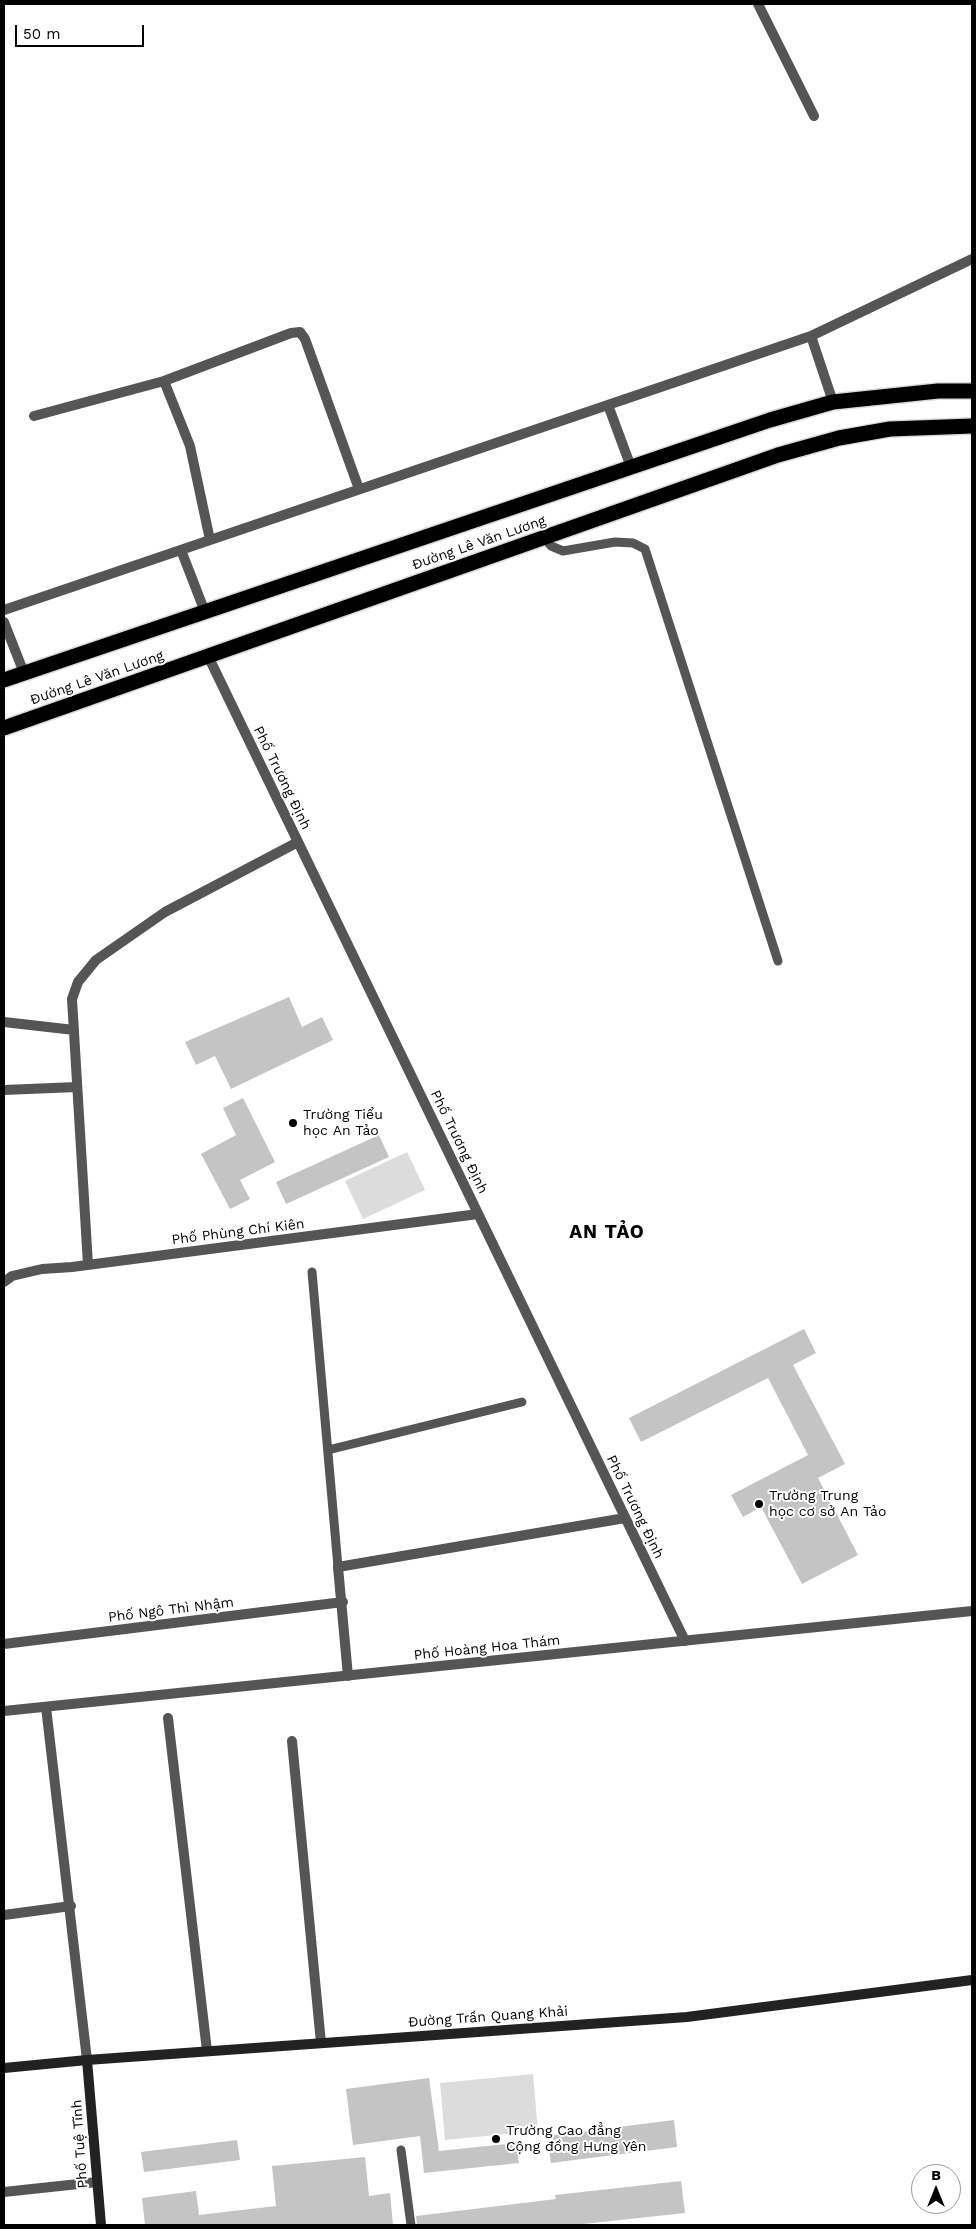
<!DOCTYPE html>
<meta charset="utf-8">
<style>
body{margin:0}
#map{position:relative;width:976px;height:2229px;overflow:hidden;background:#fff;font-family:"Work Sans",sans-serif}
canvas{display:block}
.frame{position:absolute;inset:0;border:5px solid #000;pointer-events:none}
.north{position:absolute;left:911px;top:2164px;width:50px;height:50px;box-sizing:border-box;background:#fff;border:1px solid #999;border-radius:50%;rotate:0deg;font-size:14px;font-weight:700;line-height:20px;text-align:center;color:#000}
.north::after{content:'';display:block;margin:auto;width:18px;height:22px;background:#000;clip-path:polygon(50% 0,100% 100%,50% 72%,0 100%)}
.scale{position:absolute;left:15px;top:25px;width:129px;height:22px;box-sizing:border-box;border:2px solid #000;border-top:0;padding-left:6px;font-size:15px;line-height:18px;white-space:nowrap;color:#000;-webkit-text-stroke:4px #fff;paint-order:stroke}
</style>
<div id="map">
<canvas width="976" height="2229"></canvas>
<div class="frame"></div>
<div class="north">B</div>
<div class="scale">50 m</div>
</div>
<script>
const ctx = document.querySelector('canvas').getContext('2d');
ctx.lineJoin = 'round';
function paint(path, color) { ctx.fillStyle = color; ctx.fill(path, 'evenodd'); }
const poly = rows => new Path2D(rows.map(r => 'M' + r).join(''));
function strokePath(path, color, width, dash) { ctx.strokeStyle = color; ctx.lineWidth = width; ctx.lineCap = dash ? 'butt' : 'round'; ctx.setLineDash(dash || []); ctx.stroke(path); }
function drawText(font, color, halo, rows, align = 'center') {
  ctx.font = font + ' "Work Sans",sans-serif'; ctx.lineWidth = 4; ctx.setLineDash([]); ctx.textBaseline = 'middle'; ctx.strokeStyle = halo; ctx.fillStyle = color; for (const [text, x, y, turn = 0] of rows) {
    ctx.save(); ctx.translate(x, y); ctx.rotate((+turn || 0) * Math.PI / 180); ctx.textAlign = isNaN(turn) ? turn : align; if (halo) ctx.strokeText(text, 0, 0); ctx.fillText(text, 0, 0); ctx.restore();
  }
}
paint(poly([
 [407,1152,425,1190,363,1219,345,1181],
 [533,2074,538,2131,445,2140,440,2083]
]), '#dcdcdc');
paint(poly([
 [289,997,302,1027,322,1017,333,1040,231,1089,215,1056,196,1065,185,1042],
 [243,1098,275,1162,240,1180,250,1199,230,1209,201,1154,236,1135,223,1108],
 [379,1135,389,1157,286,1204,276,1182],
 [804,1329,816,1353,793,1365,845,1464,818,1478,858,1555,802,1584,761,1507,743,1517,731,1495,808,1455,768,1378,641,1442,629,1418],
 [429,2078,439,2151,516,2143,519,2163,424,2173,420,2136,353,2145,346,2089],
 [674,2120,677,2147,551,2163,547,2136],
 [237,2140,240,2160,144,2172,141,2152],
 [365,2157,369,2196,390,2193,393,2225,145,2225,142,2198,196,2191,199,2215,276,2206,272,2166],
 [681,2181,685,2213,574,2225,417,2225,416,2216,556,2199,555,2195]
]), '#c4c4c4');
const highway = poly([
 [4,680,770,420,833,402,938,391,972,391],
 [4,728,778,455,839,438,890,429,972,426]
]);
strokePath(highway, '#dbdbdb', 18);
strokePath(poly([
 [544,537,551,546,563,551,615,542,633,543,645,549,778,961],
 [312,1272,338,1567],
 [328,1450,522,1402],
 [401,2150,411,2225]
]), '#555', 9);
strokePath(poly([
 [758,4,814,116],
 [811,336,833,402],
 [164,381,190,446,210,540],
 [608,405,631,467],
 [34,416,164,381,291,333,300,332,305,339,359,489],
 [181,550,205,612],
 [4,610,811,336,972,259],
 [4,622,24,673],
 [208,656,685,1641],
 [4,1022,74,1030],
 [4,1090,77,1087],
 [88,1265,72,999,78,982,96,960,165,912,298,842],
 [4,1282,12,1276,42,1269,72,1267,478,1214],
 [4,1644,343,1602],
 [348,1676,338,1567,625,1518],
 [46,1707,87,2060],
 [4,1711,972,1611],
 [168,1718,207,2051],
 [292,1741,321,2043],
 [4,1915,71,1906],
 [4,2192,97,2182]
]), '#555', 10);
strokePath(poly([
 [87,2060,101,2225],
 [4,2068,87,2060,687,2017,972,1980]
]), '#222', 10);
strokePath(highway, '#000', 15);
for (const [x, y, r, color] of [
 [293,1123,5,"#000"],
 [759,1504,5,"#000"],
 [496,2139,5,"#000"]
]) { const dot = new Path2D(); dot.arc(x, y, r, 0, 2 * Math.PI); ctx.fillStyle = color; ctx.fill(dot); strokePath(dot, '#fff', 2); }
drawText('14px', '#000', '#fff', [
 ["Đường Lê Văn Lương",479,543,-19],
 ["Đường Lê Văn Lương",97,678,-19],
 ["Phố Trương Định",282,778,64],
 ["Phố Trương Định",459,1142,64],
 ["Phố Phùng Chí Kiên",238,1232,-7],
 ["Phố Trương Định",635,1507,64],
 ["Phố Ngô Thì Nhậm",171,1610,-7],
 ["Phố Hoàng Hoa Thám",487,1648,-6],
 ["Đường Trần Quang Khải",488,2017,-4],
 ["Phố Tuệ Tĩnh",80,2144,-94]
]);
drawText('14px', '#000', '#fff', [
 ["Trường Tiểu",303,1115],
 ["học An Tảo",303,1131],
 ["Trường Trung",769,1496],
 ["học cơ sở An Tảo",769,1512],
 ["Trường Cao đẳng",506,2131],
 ["Cộng đồng Hưng Yên",506,2147]
], 'left');
ctx.letterSpacing = '1px';
drawText('bold 19px', '#000', '#fff', [
 ["AN TẢO",607,1232]
]);
ctx.letterSpacing = '0px';
</script>
